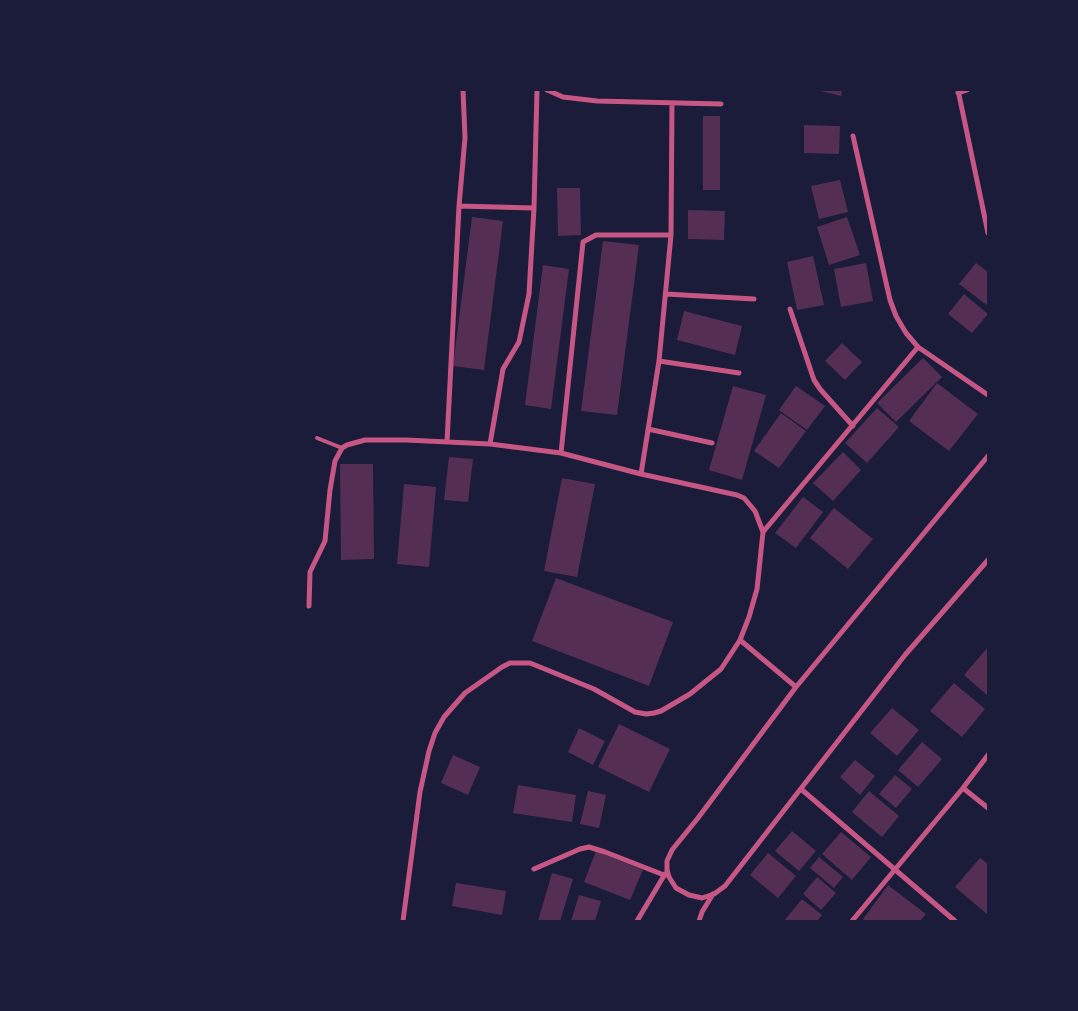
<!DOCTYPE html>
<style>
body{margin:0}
#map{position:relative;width:1078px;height:1011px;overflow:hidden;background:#1b1b3a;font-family:"Zilla Slab",serif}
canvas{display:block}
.frame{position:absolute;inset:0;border:91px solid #1b1b3a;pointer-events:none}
</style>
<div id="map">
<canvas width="1078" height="1011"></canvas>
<div class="frame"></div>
</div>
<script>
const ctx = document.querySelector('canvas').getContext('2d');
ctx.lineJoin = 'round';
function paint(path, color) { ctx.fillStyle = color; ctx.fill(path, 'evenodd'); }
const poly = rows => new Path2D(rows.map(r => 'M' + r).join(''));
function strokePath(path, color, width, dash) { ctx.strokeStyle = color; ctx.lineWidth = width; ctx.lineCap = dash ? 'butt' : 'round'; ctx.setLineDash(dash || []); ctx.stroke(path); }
paint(poly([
 [816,90,842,90,841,96],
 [703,116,720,116,720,190,703,190],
 [804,125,840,126,839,154,804,153],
 [840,180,848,212,819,219,811,186],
 [557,188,580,188,581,235,558,236],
 [688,210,725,211,724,240,688,239],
 [472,217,503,221,484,370,453,366],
 [847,217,860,255,829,265,817,227],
 [603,241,639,245,617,415,581,411],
 [813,256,824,305,797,310,787,262],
 [866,263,873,301,841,307,834,269],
 [976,263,988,272,988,306,959,284],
 [543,265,569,269,551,409,525,405],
 [964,294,988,314,972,333,948,314],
 [684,311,742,326,735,355,677,340],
 [842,343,862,362,845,380,825,361],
 [923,358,942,377,896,422,877,403],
 [937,383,978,414,949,451,909,421],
 [733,386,766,395,742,480,709,470],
 [796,386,825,406,807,430,779,410],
 [877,408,899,427,867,463,845,443],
 [781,413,806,431,779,468,754,451],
 [843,452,861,470,833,501,813,483],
 [449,457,473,459,468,502,444,500],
 [340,464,373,464,374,559,341,560],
 [562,478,595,484,577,577,544,571],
 [404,484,436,487,429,567,397,564],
 [803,497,823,512,796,548,775,533],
 [834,508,873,539,848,569,810,538],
 [556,578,673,622,649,686,532,641],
 [988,647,988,696,964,675],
 [954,683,985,709,962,737,930,711],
 [892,708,919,730,897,756,870,733],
 [619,724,670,749,649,792,598,767],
 [579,728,605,741,593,765,568,752],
 [922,742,942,759,918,787,898,770],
 [453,755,480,767,468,795,441,783],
 [855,760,875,776,860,795,840,777],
 [895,775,912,789,896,808,879,794],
 [518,785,576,795,572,822,513,813],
 [588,791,606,795,599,828,580,824],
 [869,791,899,816,882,837,852,812],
 [792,831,816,851,799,871,775,851],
 [841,832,871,857,852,880,822,854],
 [596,851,643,870,630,900,584,882],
 [768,853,796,876,778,898,750,875],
 [819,857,843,877,834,888,810,868],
 [980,858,988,864,988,915,955,887],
 [552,873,573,879,560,921,538,921],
 [817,877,836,893,821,910,803,894],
 [456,883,506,891,502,915,452,906],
 [888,885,926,914,920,921,865,921,863,919],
 [579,895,601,901,595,921,571,921],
 [802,899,822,915,817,921,784,921]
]), '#542f53');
strokePath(poly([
 [317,438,342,448]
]), '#c65784', 4);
strokePath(poly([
 [547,90,563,97,597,101,721,104],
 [958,90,988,233],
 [958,93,967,90],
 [853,136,890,300,896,316,906,333,918,347,988,395],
 [459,206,534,208],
 [666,294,754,299],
 [790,309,814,380,820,389,853,426],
 [659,361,739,373],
 [648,429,712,443],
 [447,442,459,206,465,138,463,90],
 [490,444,503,369,519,342,529,294,534,208,537,90],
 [561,453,583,242,596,235,671,235],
 [988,456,796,687,698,818,672,850,667,861,667,870,669,877,676,888,689,895,702,898,714,894,725,886,905,655,988,560],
 [641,474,659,361,671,235,672,103],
 [763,532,918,347],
 [309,606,310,572,325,541,330,490,335,461,342,448,347,445,365,440,406,440,490,444,561,453,641,474,737,495,744,498,755,511,763,532,757,589,749,617,740,640,796,687],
 [963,788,988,808],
 [801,789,955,921],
 [534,869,580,849,589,847,605,852,664,875],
 [403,921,420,792,429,751,435,733,444,717,465,693,502,667,510,663,530,663,594,689,635,712,646,714,654,713,661,711,690,694,721,669,740,640],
 [637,921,665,874],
 [699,921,702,912,713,894],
 [852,921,963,788,988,755]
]), '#c65784', 5);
</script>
